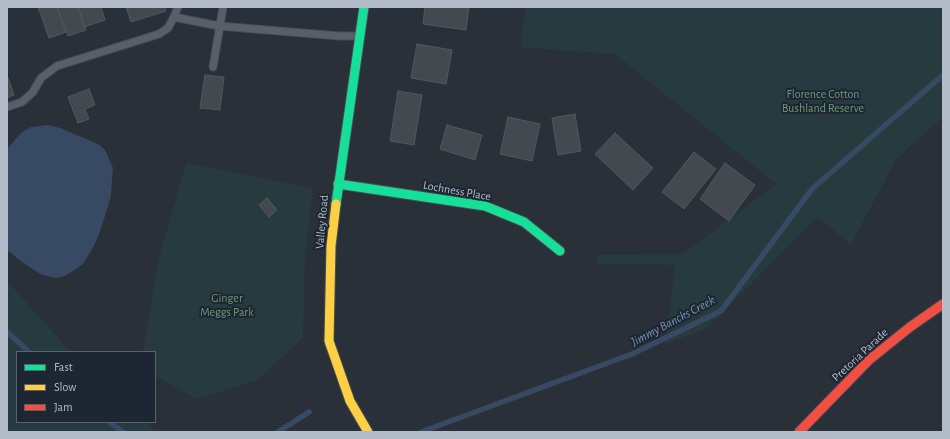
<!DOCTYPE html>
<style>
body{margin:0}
#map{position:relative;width:950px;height:439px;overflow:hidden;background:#2a3038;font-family:"Alegreya Sans",sans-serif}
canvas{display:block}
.frame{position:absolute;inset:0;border:8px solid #b4bcc9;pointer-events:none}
.legend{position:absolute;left:16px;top:351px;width:140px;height:72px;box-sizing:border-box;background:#1d2633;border:1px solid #59626f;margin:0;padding:5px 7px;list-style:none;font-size:12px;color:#b4bcc9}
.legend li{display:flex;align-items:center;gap:8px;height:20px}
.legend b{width:20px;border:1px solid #59626f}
</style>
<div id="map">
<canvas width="950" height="439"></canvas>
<div class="frame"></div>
<ul class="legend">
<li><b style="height:5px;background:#16e098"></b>Fast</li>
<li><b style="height:5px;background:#ffcf43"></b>Slow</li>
<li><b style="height:5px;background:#f24e42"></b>Jam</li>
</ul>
</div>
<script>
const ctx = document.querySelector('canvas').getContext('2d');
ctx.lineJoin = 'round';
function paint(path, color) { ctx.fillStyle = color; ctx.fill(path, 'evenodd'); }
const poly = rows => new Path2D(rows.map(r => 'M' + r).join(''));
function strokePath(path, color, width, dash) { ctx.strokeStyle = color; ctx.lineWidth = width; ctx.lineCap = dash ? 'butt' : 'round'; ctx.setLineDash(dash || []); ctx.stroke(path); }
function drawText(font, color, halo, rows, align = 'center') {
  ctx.font = font + ' "Alegreya Sans",sans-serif'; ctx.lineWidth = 4; ctx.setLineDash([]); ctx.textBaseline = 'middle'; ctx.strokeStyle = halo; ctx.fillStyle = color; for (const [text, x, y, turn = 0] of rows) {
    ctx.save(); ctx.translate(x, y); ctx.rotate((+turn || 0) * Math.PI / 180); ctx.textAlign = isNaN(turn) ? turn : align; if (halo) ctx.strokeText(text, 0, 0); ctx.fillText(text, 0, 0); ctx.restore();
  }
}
paint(poly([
 [526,7,943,7,943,117,896,159,851,245,818,217,707,328,666,344,675,265,596,264,598,255,683,254,776,184,615,54,520,47],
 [186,163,313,188,305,258,303,338,257,380,197,399,155,376,155,352,143,352,158,261],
 [7,281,71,352,17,352,17,422,146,422,157,432,7,432]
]), '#273a3e');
paint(poly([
 [48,125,60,128,98,144,105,150,113,168,111,195,107,210,98,237,91,251,83,264,70,273,62,277,55,278,43,275,37,272,22,262,7,250,7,149,22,132,31,127]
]), '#384963');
strokePath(poly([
 [7,332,29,352],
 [109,422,123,432],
 [278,432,309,412],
 [421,432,632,354,721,311,812,189,943,75]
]), '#384963', 5.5);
const building = poly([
 [38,7,57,7,66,32,49,38,38,7],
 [57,7,78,7,86,30,68,36,57,7],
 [78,7,101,7,105,20,84,27,78,7],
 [126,7,165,7,166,11,131,22,126,7],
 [425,7,469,7,466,30,423,24,425,7],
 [417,44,452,50,446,84,411,78,417,44],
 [7,75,14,95,7,98,7,75],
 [205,75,224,77,220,110,200,108,205,75],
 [89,89,95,105,85,109,89,119,78,123,68,97,89,89],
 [398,91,422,95,414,145,390,141,398,91],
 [575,114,581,151,558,155,552,118,575,114],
 [508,117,540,124,532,161,500,154,508,117],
 [447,125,482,135,475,160,440,149,447,125],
 [615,133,653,168,633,190,595,154,615,133],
 [694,152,716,169,684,209,662,192,694,152],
 [725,163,755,185,729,221,700,199,725,163],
 [267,198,277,210,269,217,259,205,267,198]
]);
paint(building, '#444950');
strokePath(building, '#52575f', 1);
const lane = poly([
 [174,17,219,26,339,36,359,36],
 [213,67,223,7],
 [7,107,22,102,33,92,41,78,57,66,159,34,168,28,174,17,178,7]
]);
const fast = poly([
 [338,184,485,206,524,222,560,251],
 [336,204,364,7]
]);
const slow = poly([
 [336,204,331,246,329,341,350,401,368,432]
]);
const jam = poly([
 [799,432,869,360,910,327,943,304]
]);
strokePath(lane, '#484c53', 9);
strokePath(fast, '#484c53', 11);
strokePath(slow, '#484c53', 11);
strokePath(jam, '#484c53', 11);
strokePath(lane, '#5a5e66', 7);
strokePath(fast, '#16e098', 9);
strokePath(slow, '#ffcf43', 9);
strokePath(jam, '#f24e42', 9);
drawText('12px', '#6b9a76', '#1d2633', [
 ["Florence Cotton",823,94],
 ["Bushland Reserve",823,108],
 ["Ginger",227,298],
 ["Meggs Park",227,312]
]);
drawText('12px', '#b4bcc9', '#1d2633', [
 ["Lochness Place",457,191,10],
 ["Valley Road",322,222,-85],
 ["Pretoria Parade",860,355,-43]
]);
drawText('italic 13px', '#7c92b1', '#1d2633', [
 ["Jimmy Bancks Creek",673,321,-28]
]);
</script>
